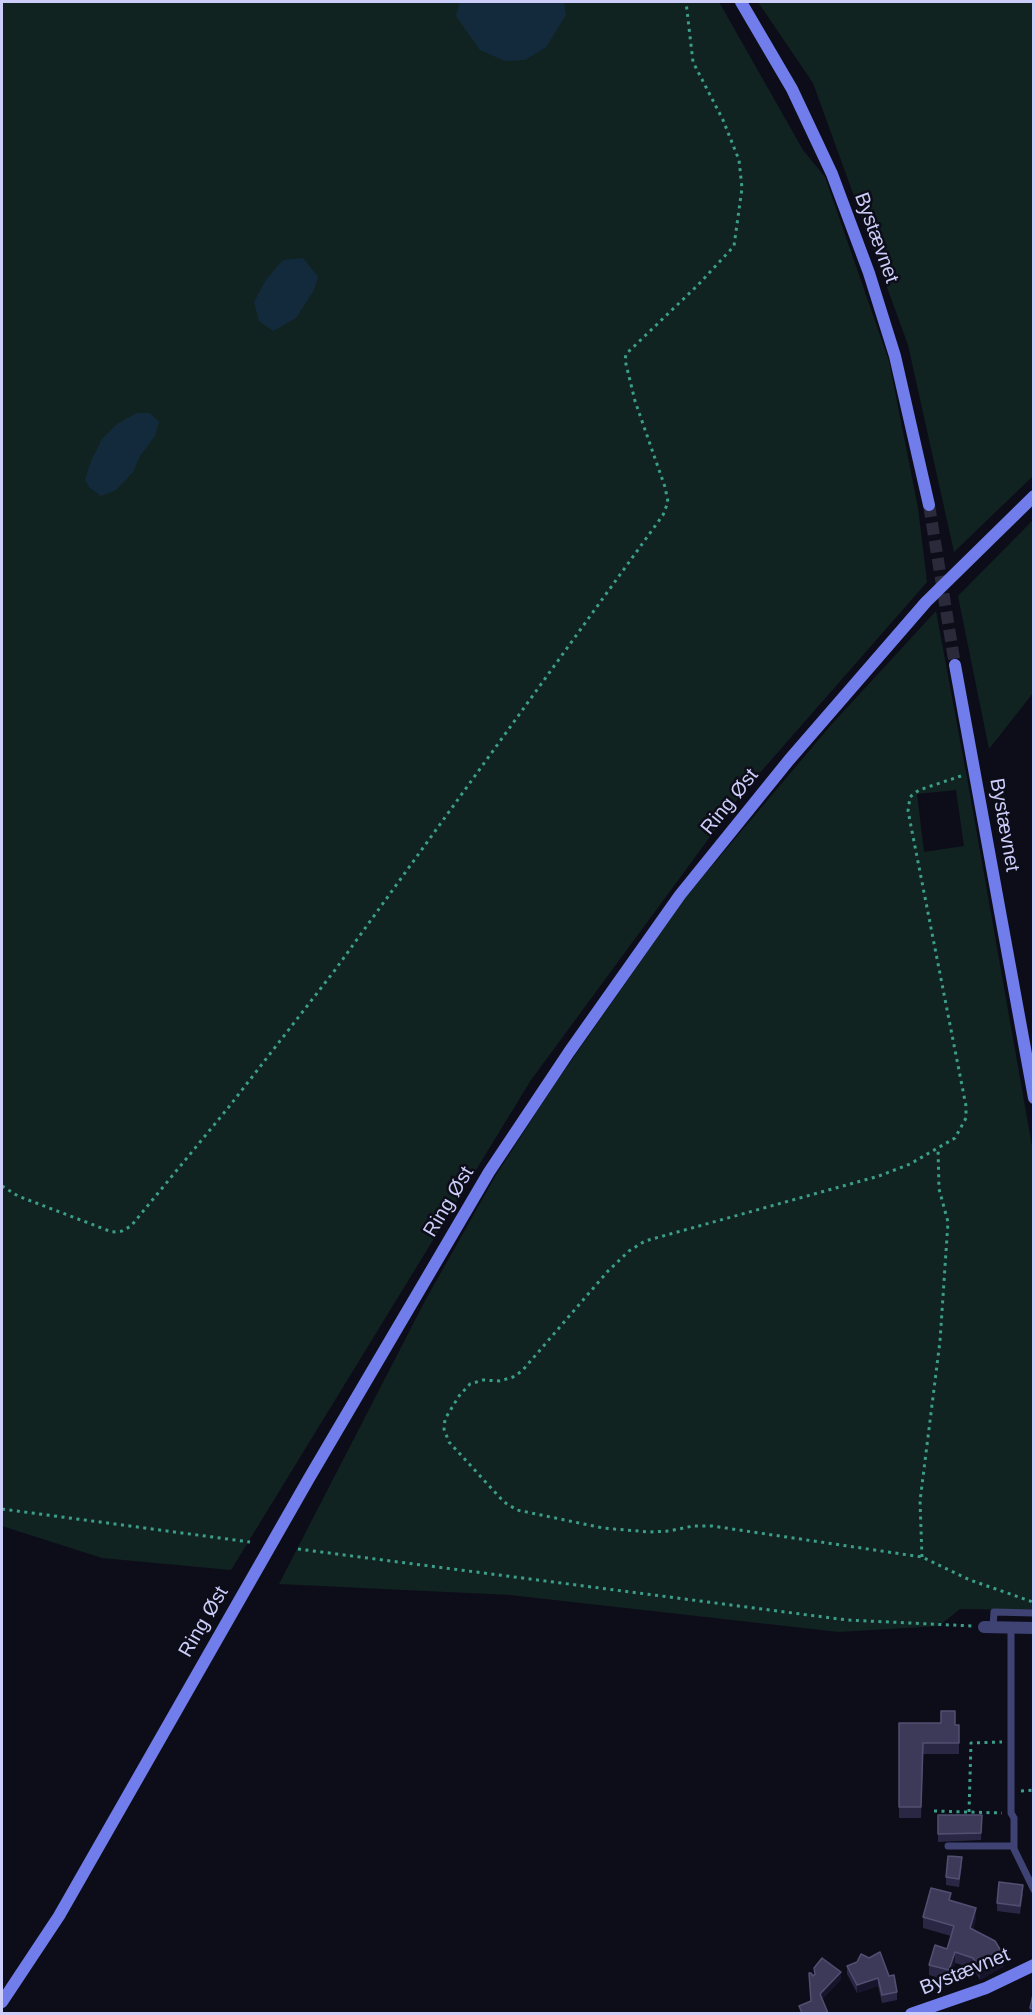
<!DOCTYPE html>
<meta charset="utf-8">
<style>
body{margin:0}
#map{position:relative;width:1035px;height:2015px;overflow:hidden;background:#0d0d1a;font-family:Helvetica,sans-serif}
canvas{display:block}
.frame{position:absolute;inset:0;border:3px solid #cccdf8;pointer-events:none}
</style>
<div id="map">
<canvas width="1035" height="2015"></canvas>
<div class="frame"></div>
</div>
<script>
const ctx = document.querySelector('canvas').getContext('2d');
ctx.lineJoin = 'round';
function paint(path, color) { ctx.fillStyle = color; ctx.fill(path, 'evenodd'); }
const poly = rows => new Path2D(rows.map(r => 'M' + r).join(''));
function strokePath(path, color, width, dash) { ctx.strokeStyle = color; ctx.lineWidth = width; ctx.lineCap = dash ? 'butt' : 'round'; ctx.setLineDash(dash || []); ctx.stroke(path); }
function drawText(font, color, halo, rows, align = 'center') {
  ctx.font = font + ' Helvetica,sans-serif'; ctx.lineWidth = 5; ctx.setLineDash([]); ctx.textBaseline = 'middle'; ctx.strokeStyle = halo; ctx.fillStyle = color; for (const [text, x, y, turn = 0] of rows) {
    ctx.save(); ctx.translate(x, y); ctx.rotate((+turn || 0) * Math.PI / 180); ctx.textAlign = isNaN(turn) ? turn : align; if (halo) ctx.strokeText(text, 0, 0); ctx.fillText(text, 0, 0); ctx.restore();
  }
}
paint(poly([
 [2,2,719,2,803,150,825,177,889,361,918,508,927,582,743,792,531,1080,231,1570,102,1558,2,1526],
 [758,2,1033,2,1033,476,954,552,908,345,813,83],
 [1033,520,1033,693,989,749,958,596],
 [936,611,969,789,1033,1152,1033,1610,960,1609,939,1626,839,1632,510,1595,279,1584,426,1299,496,1175,553,1087,684,899,831,725],
 [956,790,964,846,924,852,917,794]
]), '#112320');
paint(poly([
 [460,2,564,2,566,15,546,47,525,60,505,61,480,50,456,16],
 [303,258,318,277,314,290,296,318,273,331,259,321,254,302,266,280,283,260],
 [137,413,150,413,159,422,155,436,140,456,133,472,116,490,101,496,90,488,85,480,91,461,102,439,117,424]
]), '#132a3d');
strokePath(poly([
 [929,505,955,665]
]), '#2a2a3b', 12, [12, 6]);
strokePath(poly([
 [961,776,919,790,910,797,908,811,966,1106,966,1118,955,1138,910,1164,879,1176,645,1241,629,1251,608,1271,522,1371,513,1377,500,1381,483,1380,470,1384,459,1396,445,1419,444,1429,449,1442,504,1502,517,1510,603,1528,649,1532,669,1531,693,1526,712,1526,922,1557,970,1580,1033,1602],
 [2,1186,18,1196,112,1232,122,1231,131,1226,228,1108,335,970,663,515,668,502,665,487,635,401,625,360,626,354,698,285,734,246,742,188,739,160,723,120,693,62,686,2],
 [2,1509,250,1542],
 [298,1549,847,1620,972,1626],
 [922,1557,920,1501,940,1341,948,1222,939,1189,938,1148],
 [1021,1791,1034,1790],
 [934,1811,1002,1813],
 [969,1812,971,1743,1002,1742]
]), '#3b9d8a', 3, [3, 4.5]);
strokePath(poly([
 [993,1627,994,1612,1034,1613],
 [1011,1628,1011,1813,1014,1818,1014,1849,1034,1890],
 [948,1846,1014,1846]
]), '#3e4373', 7);
strokePath(poly([
 [984,1627,1034,1628]
]), '#3e4373', 12);
strokePath(poly([
 [741,2,792,89,832,174,869,273,895,356,929,505],
 [955,665,1034,1098],
 [2,2002,59,1916,308,1480,489,1172,569,1052,680,895,789,760,926,602,1034,496],
 [911,2014,986,1988,1034,1965]
]), '#707deb', 12);
paint(poly([
 [899,1723,959,1725,959,1754,923,1754,921,1818,899,1818],
 [938,1815,982,1815,981,1840,938,1842],
 [962,1865,959,1887,946,1885,946,1877],
 [1023,1893,1020,1914,997,1911,997,1903],
 [951,1900,976,1918,973,1929,1004,1966,980,1980,973,1968,955,1963,949,1981,929,1975,929,1965,947,1949,951,1936,923,1928,923,1917],
 [847,1966,889,1976,897,1992,897,2000,882,2003,878,1986,857,1993,847,1974],
 [1034,1995,1034,2013,1030,2012,1030,2008]
]), '#2a2745');
paint(poly([
 [976,1908,976,1918,970,1938,970,1928],
 [955,1952,955,1963,949,1981,949,1970],
 [1004,1956,1004,1966,980,1980,980,1970],
 [841,1972,841,1980,820,2002,820,1994],
 [878,1978,878,1986,857,1993,857,1985]
]), '#17152c');
const building = poly([
 [941,1711,955,1711,955,1725,959,1725,959,1743,923,1743,921,1807,899,1807,899,1723,941,1723,941,1711],
 [938,1815,982,1815,981,1833,938,1834,938,1815],
 [948,1856,962,1857,959,1879,946,1877,948,1856],
 [999,1882,1023,1885,1020,1906,997,1903,999,1882],
 [931,1888,951,1893,949,1900,976,1908,970,1928,995,1941,1004,1956,980,1970,973,1958,955,1952,949,1970,929,1965,935,1945,947,1949,954,1926,923,1917,931,1888],
 [880,1952,889,1976,894,1975,897,1992,882,1995,878,1978,857,1985,847,1966,857,1962,861,1954,869,1958,880,1952],
 [822,1958,841,1972,820,1994,828,2013,802,2013,799,2006,811,2001,809,1973,811,1973,813,1976,815,1974,814,1968,822,1958],
 [1033,1995,1034,1995,1034,2009,1030,2008,1033,1995]
]);
paint(building, '#3c3959');
strokePath(building, '#525072', 1.5);
drawText('20px', '#cccdf8', '#0d0d1a', [
 ["Bystævnet",876,238,70],
 ["Ring Øst",730,802,-51],
 ["Bystævnet",1004,825,80],
 ["Ring Øst",449,1202,-59],
 ["Ring Øst",204,1622,-60],
 ["Bystævnet",965,1972,-22]
]);
</script>
